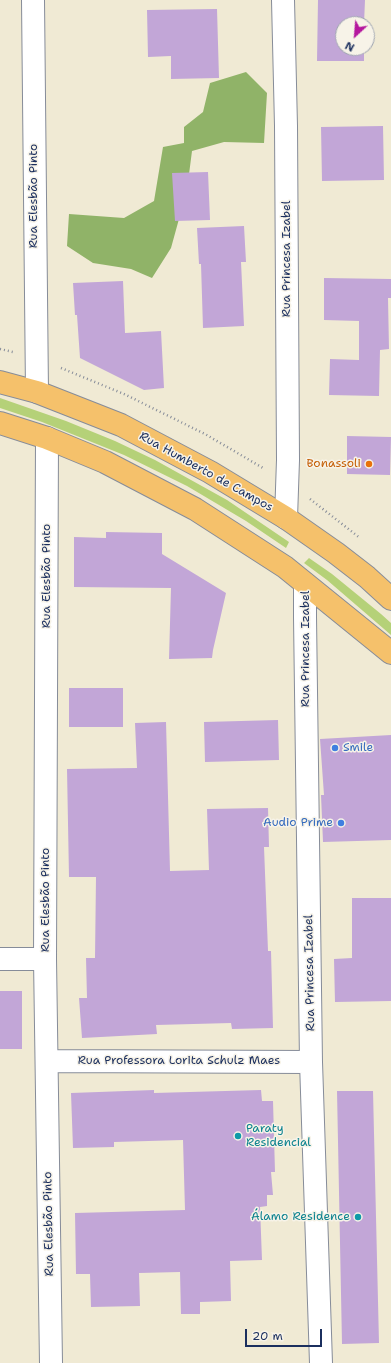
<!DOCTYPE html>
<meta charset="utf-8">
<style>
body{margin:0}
#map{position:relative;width:391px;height:1363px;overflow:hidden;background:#f0ead4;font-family:"Shantell Sans",sans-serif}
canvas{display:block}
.north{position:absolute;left:335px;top:16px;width:40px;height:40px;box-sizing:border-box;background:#f7f3e8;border:1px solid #9fa5b1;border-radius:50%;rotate:206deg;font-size:11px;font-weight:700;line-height:16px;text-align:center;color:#1b2f5e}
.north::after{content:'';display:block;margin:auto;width:14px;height:18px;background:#b5179e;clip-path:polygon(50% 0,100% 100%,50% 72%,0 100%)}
.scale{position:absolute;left:245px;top:1329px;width:77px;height:18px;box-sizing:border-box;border:2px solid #1b2f5e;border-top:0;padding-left:5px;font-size:12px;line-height:14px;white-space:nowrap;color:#1b2f5e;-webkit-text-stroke:3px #f7f3e8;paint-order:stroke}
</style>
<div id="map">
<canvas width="391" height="1363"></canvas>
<div class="north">N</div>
<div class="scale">20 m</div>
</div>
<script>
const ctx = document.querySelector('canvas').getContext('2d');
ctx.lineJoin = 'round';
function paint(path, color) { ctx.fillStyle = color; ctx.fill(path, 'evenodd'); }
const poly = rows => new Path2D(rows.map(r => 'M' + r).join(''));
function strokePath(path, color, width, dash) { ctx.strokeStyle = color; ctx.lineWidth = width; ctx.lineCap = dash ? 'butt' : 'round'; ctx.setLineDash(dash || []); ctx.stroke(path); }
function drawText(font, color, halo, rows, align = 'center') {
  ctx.font = font + ' "Shantell Sans",sans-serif'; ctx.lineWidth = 3; ctx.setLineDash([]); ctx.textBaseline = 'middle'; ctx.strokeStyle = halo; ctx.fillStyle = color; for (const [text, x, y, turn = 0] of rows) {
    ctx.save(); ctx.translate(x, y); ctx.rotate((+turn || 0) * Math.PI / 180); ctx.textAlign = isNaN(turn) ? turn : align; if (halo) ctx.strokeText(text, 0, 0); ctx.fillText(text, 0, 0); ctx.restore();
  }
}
paint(poly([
 [0,398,66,421,115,441,155,460,227,500,289,542,286,548,246,521,187,486,124,455,42,422,0,408],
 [309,558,332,574,381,614,391,623,391,635,327,580,304,563]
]), '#b5d178');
paint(poly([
 [246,72,267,93,264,143,224,142,192,151,188,182,182,208,171,248,152,278,131,269,93,263,67,246,69,214,124,218,154,201,163,147,184,143,184,127,203,112,210,83]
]), '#90b368');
paint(poly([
 [318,0,365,0,364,24,343,24,343,48,364,48,364,61,317,61],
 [217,9,219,78,171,79,171,56,148,57,147,10],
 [383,126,384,180,322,181,321,127],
 [208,172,210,220,175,221,172,173],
 [244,226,246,262,241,262,244,326,203,328,201,264,199,264,197,228],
 [324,278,391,279,391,298,388,298,389,349,380,350,379,396,329,395,330,359,359,360,359,321,324,320],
 [123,281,125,333,161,331,164,388,144,390,80,358,77,315,75,315,73,283],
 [347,436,391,437,390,475,347,474],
 [106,532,162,533,162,554,226,593,213,650,212,658,169,659,171,588,74,587,74,537,106,538],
 [69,688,123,688,123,727,69,727],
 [278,720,279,760,205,762,204,722],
 [166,722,170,871,209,870,207,809,268,808,269,847,264,847,268,951,271,951,273,1028,232,1029,231,1023,156,1025,157,1034,82,1038,79,998,87,998,86,958,95,958,96,877,69,877,67,769,137,768,135,723],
 [391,735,391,840,323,842,321,795,324,795,320,739],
 [352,898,391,898,391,1001,335,1002,334,959,352,958],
 [0,991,22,991,22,1049,0,1049],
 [154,1090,154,1093,261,1090,262,1101,273,1101,275,1172,271,1172,273,1195,267,1195,267,1206,260,1207,262,1260,230,1261,231,1301,200,1302,200,1314,181,1314,180,1272,139,1273,140,1306,91,1307,90,1274,76,1274,75,1213,185,1210,183,1140,114,1142,114,1147,73,1148,71,1093],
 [337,1091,373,1091,379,1343,342,1344]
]), '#c2a6d7');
const minor = poly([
 [33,0,37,392],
 [283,0,286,126,288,460,286,518],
 [47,438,45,959,51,1363],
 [305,584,305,617,311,1062,321,1363],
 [0,959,45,959],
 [47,1061,311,1062]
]);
const major = poly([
 [0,382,37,392,121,425,210,472,286,518,336,553,367,577,391,599],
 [0,423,47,438,105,462,195,509,285,567,391,653]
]);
strokePath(minor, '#868c99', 24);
strokePath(major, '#868c99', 24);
strokePath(poly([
 [0,349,13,352],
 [61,368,124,394,205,434,263,468],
 [310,499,360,538]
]), '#868c99', 2.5, [1, 3]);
strokePath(minor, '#fff', 22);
strokePath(major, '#f5c16b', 22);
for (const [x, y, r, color] of [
 [369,464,4,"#e8710a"],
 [335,748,4,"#3f7fe0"],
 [341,823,4,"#3f7fe0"],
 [238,1136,4,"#0f9aa8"],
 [358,1217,4,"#0f9aa8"]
]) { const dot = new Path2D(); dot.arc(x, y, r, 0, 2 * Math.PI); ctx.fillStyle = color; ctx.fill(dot); strokePath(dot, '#f7f3e8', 1.5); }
drawText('12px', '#1b2f5e', '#f7f3e8', [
 ["Rua Elesbão Pinto",34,196,-90],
 ["Rua Princesa Izabel",287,259,-90],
 ["Rua Humberto de Campos",206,472,29],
 ["Rua Elesbão Pinto",47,576,-90],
 ["Rua Princesa Izabel",306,649,-90],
 ["Rua Elesbão Pinto",46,900,-90],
 ["Rua Princesa Izabel",310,973,-91],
 ["Rua Professora Lorita Schulz Maes",179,1061],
 ["Rua Elesbão Pinto",49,1224,-91]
]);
drawText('12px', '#c56008', '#f7f3e8', [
 ["Bonassoli",361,464]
], 'right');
drawText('12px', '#366cbe', '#f7f3e8', [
 ["Smile",343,748],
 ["Audio Prime",333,823,"right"]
], 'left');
drawText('12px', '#0d838f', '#f7f3e8', [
 ["Paraty",246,1129],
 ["Residencial",246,1143],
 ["Álamo Residence",350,1217,"right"]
], 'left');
</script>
